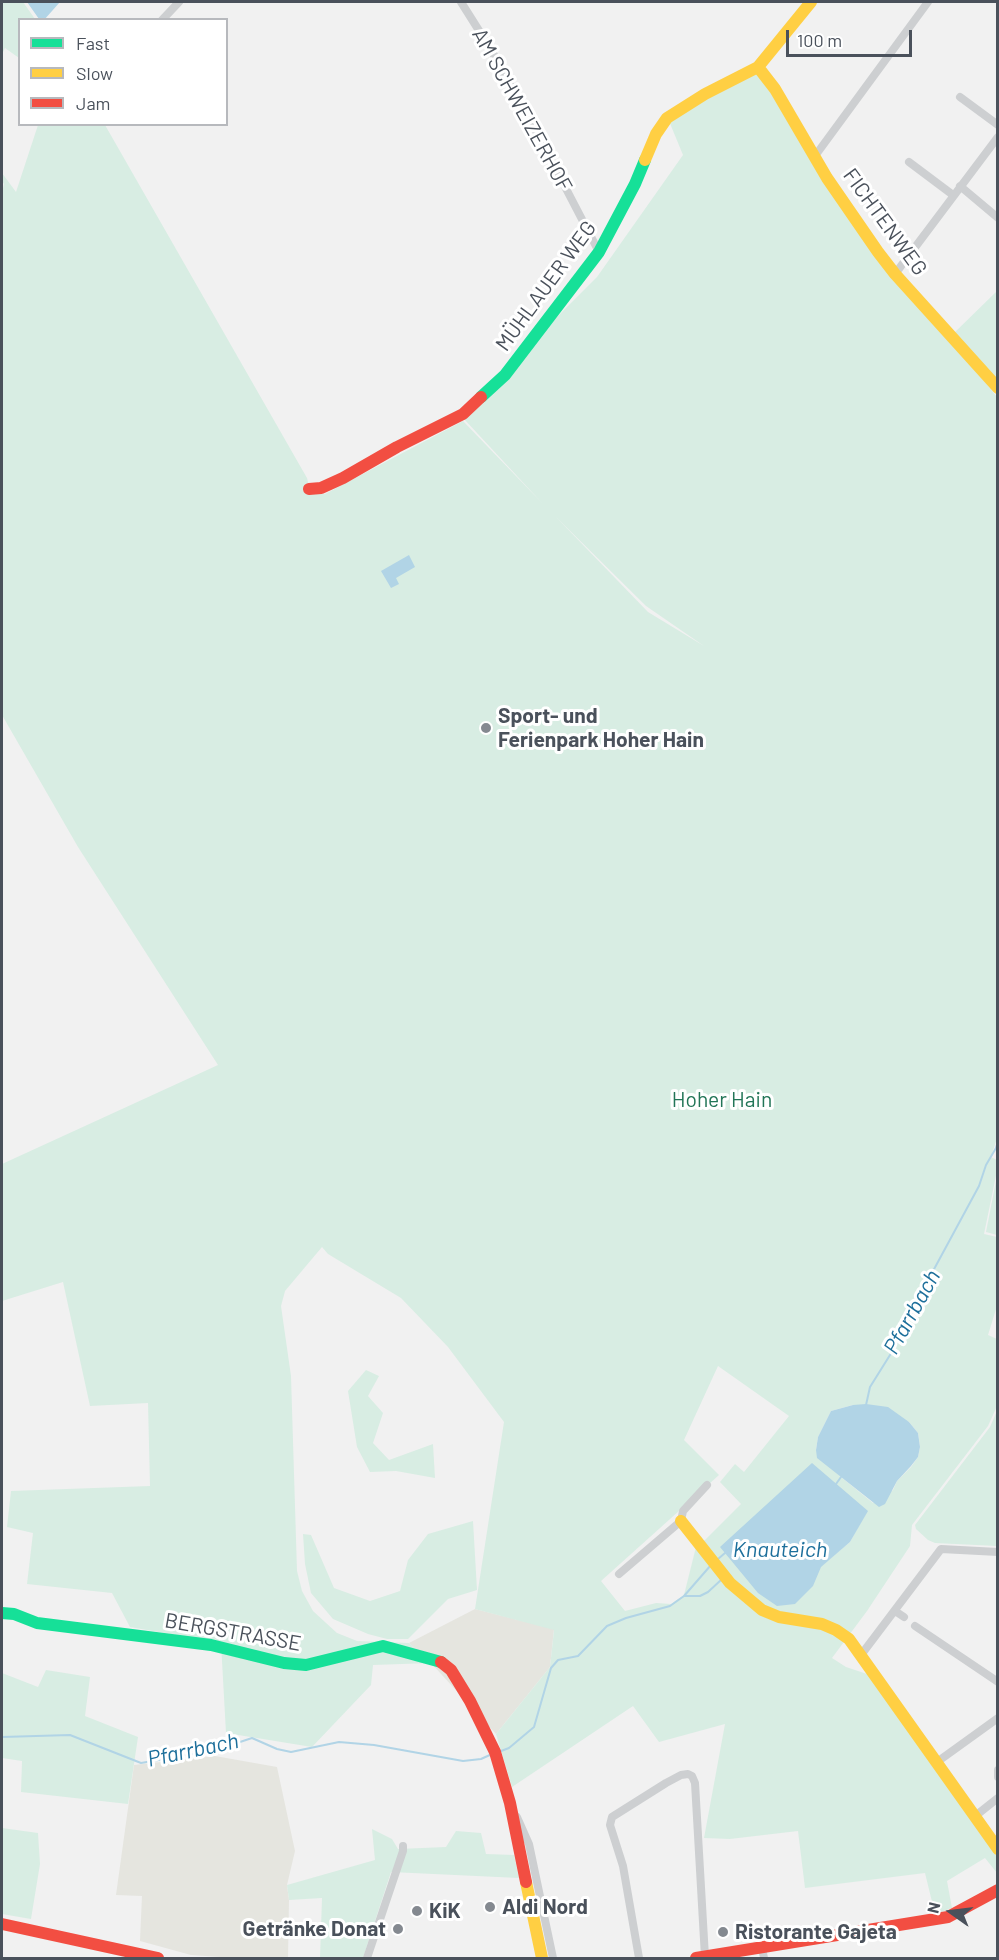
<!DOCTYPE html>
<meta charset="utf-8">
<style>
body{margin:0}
#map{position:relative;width:999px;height:1960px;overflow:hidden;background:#f1f1f1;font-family:Barlow,sans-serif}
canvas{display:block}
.frame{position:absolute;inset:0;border:3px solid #4a515b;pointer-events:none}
.legend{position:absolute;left:18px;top:18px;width:210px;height:108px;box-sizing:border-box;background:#fff;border:2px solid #b7b9bd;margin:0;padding:8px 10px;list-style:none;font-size:18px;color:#4a515b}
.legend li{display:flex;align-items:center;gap:12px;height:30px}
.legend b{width:30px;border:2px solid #b7b9bd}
.north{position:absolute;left:921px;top:1882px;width:60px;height:60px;-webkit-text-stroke:4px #fff;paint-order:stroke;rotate:284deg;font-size:16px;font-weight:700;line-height:24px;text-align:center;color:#4a515b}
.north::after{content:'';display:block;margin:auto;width:21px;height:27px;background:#4a515b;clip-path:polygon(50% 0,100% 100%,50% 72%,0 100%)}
.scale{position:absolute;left:786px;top:30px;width:126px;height:27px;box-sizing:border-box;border:3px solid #4a515b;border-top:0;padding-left:8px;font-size:18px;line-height:21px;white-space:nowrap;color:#4a515b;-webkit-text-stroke:4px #fff;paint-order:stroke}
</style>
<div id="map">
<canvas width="999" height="1960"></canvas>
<div class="frame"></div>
<ul class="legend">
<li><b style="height:8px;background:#16e098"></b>Fast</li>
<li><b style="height:8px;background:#ffcf43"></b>Slow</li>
<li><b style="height:8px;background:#f24e42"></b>Jam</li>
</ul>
<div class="north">N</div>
<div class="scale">100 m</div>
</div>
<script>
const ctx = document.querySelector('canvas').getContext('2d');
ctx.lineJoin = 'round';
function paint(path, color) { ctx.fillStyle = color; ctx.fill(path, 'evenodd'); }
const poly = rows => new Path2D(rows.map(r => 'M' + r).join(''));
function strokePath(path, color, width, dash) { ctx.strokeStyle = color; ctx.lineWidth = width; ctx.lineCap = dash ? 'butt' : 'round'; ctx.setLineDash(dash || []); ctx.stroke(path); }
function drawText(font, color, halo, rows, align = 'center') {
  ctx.font = font + ' Barlow,sans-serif'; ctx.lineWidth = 6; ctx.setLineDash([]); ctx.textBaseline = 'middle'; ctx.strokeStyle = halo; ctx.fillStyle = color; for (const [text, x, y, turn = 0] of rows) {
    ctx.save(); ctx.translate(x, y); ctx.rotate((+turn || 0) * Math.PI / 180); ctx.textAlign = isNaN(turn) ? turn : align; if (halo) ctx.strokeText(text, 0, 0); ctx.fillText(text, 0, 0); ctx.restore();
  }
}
paint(poly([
 [475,1609,554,1629,550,1667,496,1734,431,1663,409,1643],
 [215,1756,277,1767,295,1851,287,1885,289,1900,288,1958,234,1958,191,1955,140,1941,142,1896,116,1895,134,1765]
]), '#e5e5df');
paint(poly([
 [2,2,23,2,35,19,20,20,19,58,5,48,2,54],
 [758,67,827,178,997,397,998,1135,991,1157,997,1160,998,1166,984,1234,997,1237,997,1306,988,1335,997,1339,997,1406,988,1426,912,1525,910,1546,867,1611,832,1658,846,1667,870,1675,997,1856,997,1873,985,1858,947,1881,952,1908,935,1914,925,1873,805,1888,798,1831,730,1839,704,1838,725,1724,659,1742,633,1706,512,1787,496,1734,550,1667,554,1630,475,1609,504,1422,448,1347,401,1298,328,1254,322,1247,285,1291,281,1306,291,1376,297,1571,302,1591,313,1611,337,1633,357,1641,409,1643,431,1663,373,1665,371,1685,312,1747,226,1733,221,1643,130,1627,112,1593,27,1584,33,1533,7,1527,11,1491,150,1486,148,1403,90,1406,63,1282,2,1301,2,1164,218,1065,78,847,2,715,2,192,4,184,2,181,2,173,16,192,38,125,105,125,307,478,311,494,325,494,463,421,543,504,464,419,521,353,597,277,683,155,669,121],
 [556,517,646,606,704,646,648,612],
 [718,1366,789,1416,744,1472,735,1464,720,1482,741,1504,705,1540,697,1543,684,1595,671,1604,656,1603,625,1611,601,1581,719,1475,684,1440],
 [853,1405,909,1422,918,1433,920,1447,918,1457,911,1467,897,1481,893,1490,873,1503,841,1477,816,1449,818,1437,831,1411],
 [867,1511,850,1542,820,1567],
 [997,291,997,384,953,334],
 [997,1176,997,1235,986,1232],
 [366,1370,379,1376,368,1396,383,1413,373,1443,389,1460,433,1444,435,1478,396,1471,370,1472,357,1447,348,1391],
 [997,1411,997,1546,935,1543,928,1540,916,1529,915,1525,990,1427],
 [473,1521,477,1590,448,1599,408,1639,387,1639,368,1634,333,1619,311,1593,305,1564,303,1534,311,1535,334,1588,370,1601,400,1591,408,1560,428,1534],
 [46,1670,90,1677,85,1716,138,1737,128,1804,21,1792,22,1761,2,1758,2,1673,38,1687],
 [2,1828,38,1833,40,1864,31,1919,2,1914],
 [372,1829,392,1839,398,1849,446,1847,456,1831,481,1833,486,1854,514,1855,519,1878,391,1872,363,1958,320,1958,322,1898,289,1900,287,1885,375,1860]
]), '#d8ede3');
paint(poly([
 [27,2,60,2,44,20,39,19],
 [409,555,415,567,396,578,399,584,391,588,381,571],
 [866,1404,888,1407,909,1422,918,1433,920,1447,918,1457,911,1466,897,1481,885,1504,879,1507,817,1458,816,1450,818,1437,831,1411,853,1405],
 [812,1463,868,1511,850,1542,821,1567,813,1586,795,1604,777,1606,758,1593,720,1547]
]), '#b1d4e6');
strokePath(poly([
 [866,1405,870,1387,895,1347,900,1334,923,1295,926,1284,979,1186,986,1165,996,1148,998,1141],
 [836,1484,841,1477],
 [718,1559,725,1553],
 [684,1596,711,1565],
 [2,1737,70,1735,141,1763,216,1750,252,1738,277,1749,291,1752,339,1742,374,1745,463,1761,481,1759,492,1754],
 [501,1751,509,1748,534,1727,551,1668,558,1660,578,1656,607,1626,626,1618,670,1606,684,1596,700,1596,708,1592,721,1580]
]), '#b1d4e6', 2);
strokePath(poly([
 [461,2,490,48,536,131,599,252],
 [162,20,179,2],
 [960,97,998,125],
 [815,156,928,2],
 [909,162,953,195],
 [960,186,998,218],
 [895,274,998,137],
 [619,1574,681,1521,683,1511,707,1485],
 [895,1611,904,1617],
 [915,1626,998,1682],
 [861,1655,941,1549,998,1552],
 [937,1762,998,1718],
 [998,1770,998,1777],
 [517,1817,529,1844,553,1958],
 [974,1817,998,1798],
 [762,1948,764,1958],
 [367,1958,403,1851,403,1846],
 [639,1958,623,1866,610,1825,612,1817,666,1783,681,1775,688,1774,692,1776,695,1783,705,1957]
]), '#cdcfd1', 8);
strokePath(poly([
 [481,397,505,375,599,252,635,184,645,160],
 [2,1613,14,1614,37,1623,211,1645,284,1663,306,1665,383,1646,441,1662]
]), '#16e098', 12);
strokePath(poly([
 [758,67,775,89,827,178,878,252,895,274,998,388],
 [645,160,656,134,667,118,705,94,758,67,811,2],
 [681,1521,730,1583,762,1610,779,1617,822,1624,836,1630,849,1639,998,1849],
 [526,1882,542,1958]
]), '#ffcf43', 12);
strokePath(poly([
 [309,489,321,488,343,478,397,447,463,414,481,397],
 [441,1662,451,1670,470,1701,495,1752,510,1803,526,1882],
 [2,1924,158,1958],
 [696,1958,948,1917,998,1890]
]), '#f24e42', 12);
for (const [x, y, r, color] of [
 [486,728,6,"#848990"],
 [490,1907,6,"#848990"],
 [417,1911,6,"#848990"],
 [398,1929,6,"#848990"],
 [723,1932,6,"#848990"]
]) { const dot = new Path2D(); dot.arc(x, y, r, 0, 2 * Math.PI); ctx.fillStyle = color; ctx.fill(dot); strokePath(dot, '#fff', 2); }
drawText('21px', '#4a515b', '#fff', [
 ["AM SCHWEIZERHOF",522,110,61],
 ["FICHTENWEG",885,222,54],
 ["MÜHLAUER WEG",546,286,-54],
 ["BERGSTRASSE",233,1632,10]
]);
drawText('bold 21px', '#4a515b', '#fff', [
 ["Sport- und",498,716],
 ["Ferienpark Hoher Hain",498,740],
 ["Aldi Nord",502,1907],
 ["KiK",429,1911],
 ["Getränke Donat",386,1929,"right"],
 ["Ristorante Gajeta",735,1932]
], 'left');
drawText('21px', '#227557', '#fff', [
 ["Hoher Hain",722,1100]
]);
drawText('italic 22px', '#1d6f9b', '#fff', [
 ["Pfarrbach",912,1312,-61],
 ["Knauteich",780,1550],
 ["Pfarrbach",193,1750,-12]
]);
</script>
